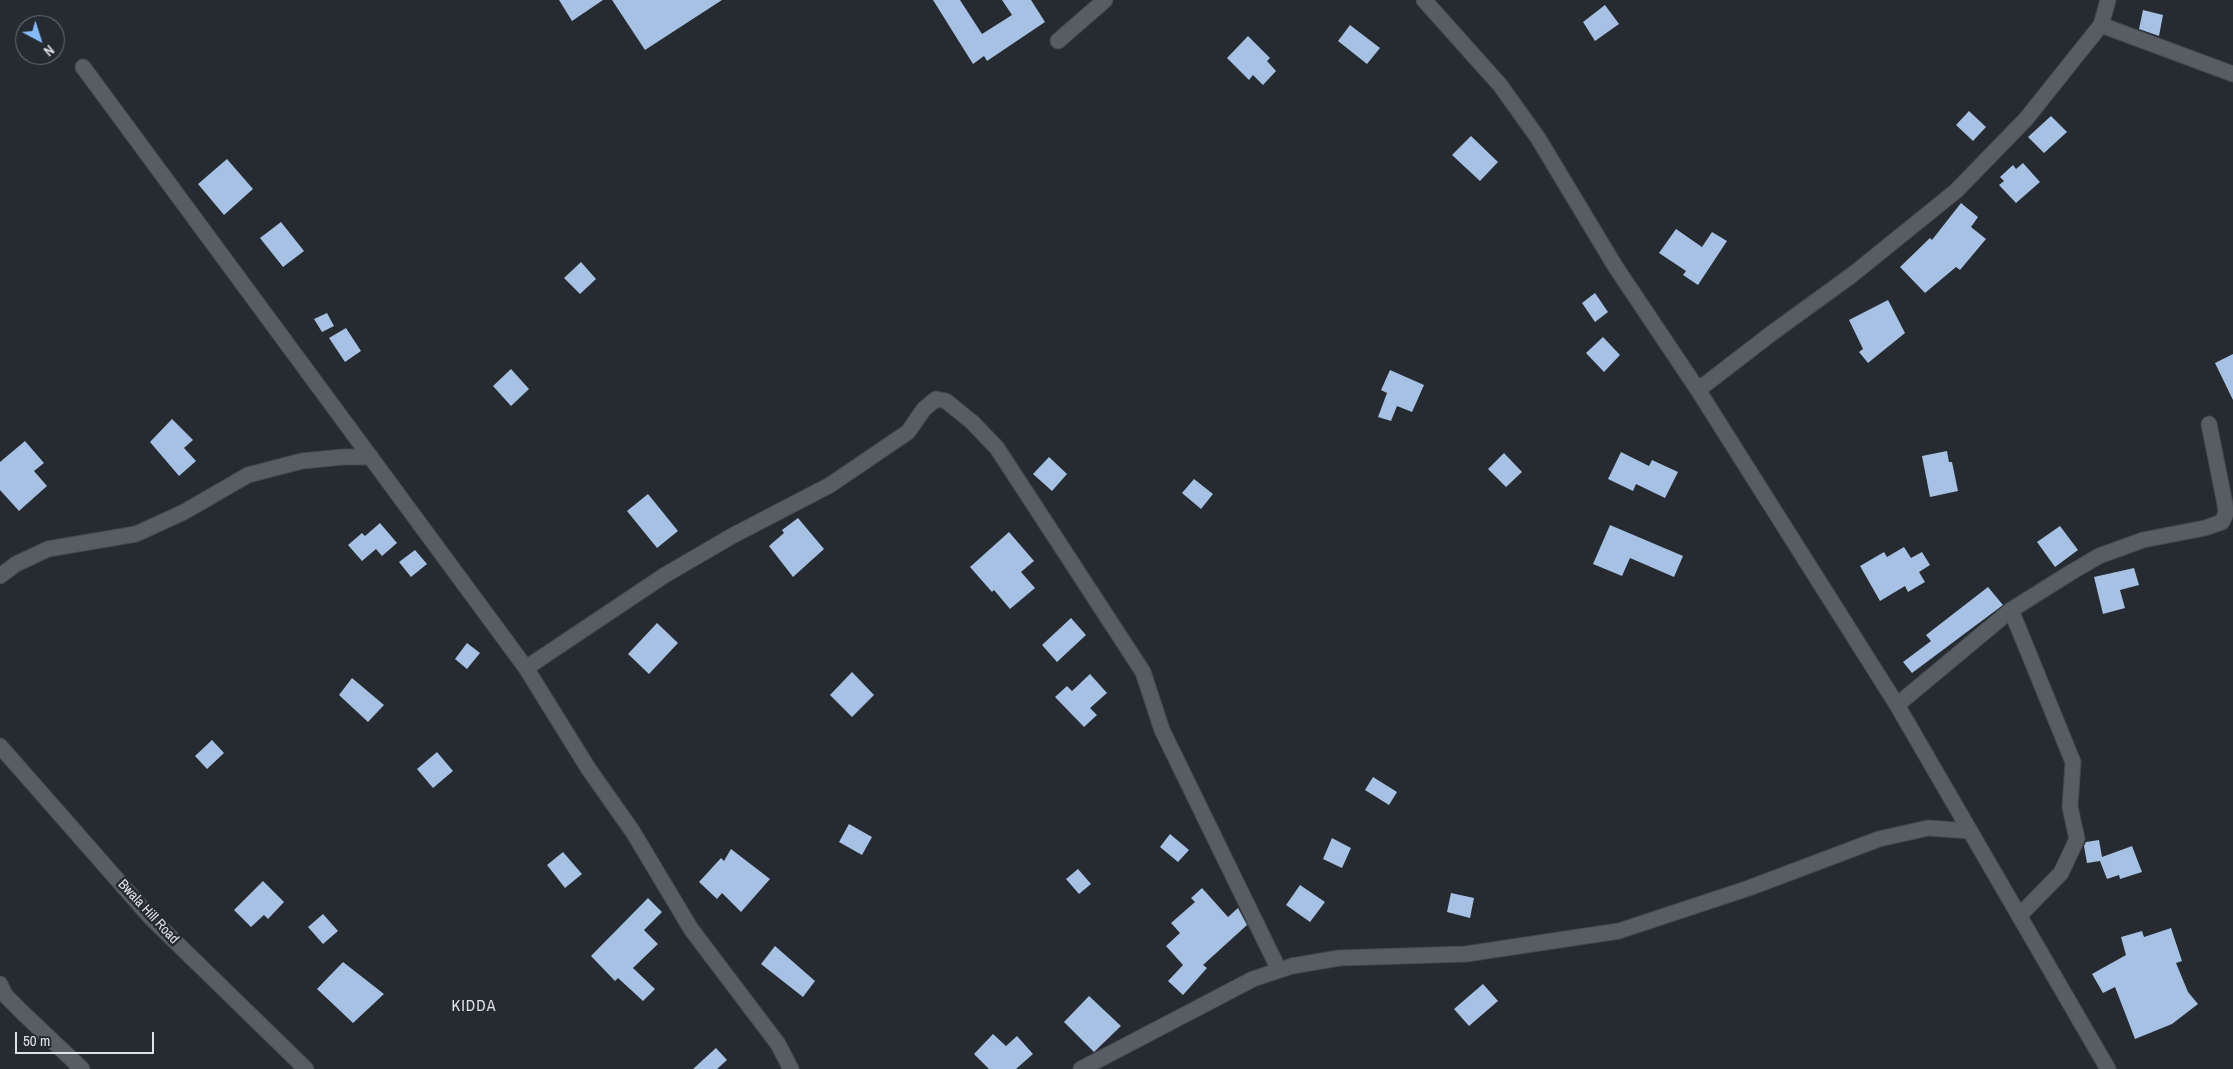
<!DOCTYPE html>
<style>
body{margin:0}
#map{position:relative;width:2233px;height:1069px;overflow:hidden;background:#262b31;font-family:"Archivo Narrow",sans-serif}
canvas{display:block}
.north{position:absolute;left:15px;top:15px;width:50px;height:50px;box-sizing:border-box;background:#262b31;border:1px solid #707479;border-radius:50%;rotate:140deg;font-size:14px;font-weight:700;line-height:20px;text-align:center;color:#dee1e5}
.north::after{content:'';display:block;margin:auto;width:18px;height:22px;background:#86bbfb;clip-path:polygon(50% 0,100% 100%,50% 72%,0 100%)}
.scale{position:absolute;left:15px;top:1032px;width:139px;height:22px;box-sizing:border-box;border:2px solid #dee1e5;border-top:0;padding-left:6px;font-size:15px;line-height:18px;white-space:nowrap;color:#dee1e5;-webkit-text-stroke:4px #262b31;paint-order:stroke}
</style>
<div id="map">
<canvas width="2233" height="1069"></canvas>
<div class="north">N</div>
<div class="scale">50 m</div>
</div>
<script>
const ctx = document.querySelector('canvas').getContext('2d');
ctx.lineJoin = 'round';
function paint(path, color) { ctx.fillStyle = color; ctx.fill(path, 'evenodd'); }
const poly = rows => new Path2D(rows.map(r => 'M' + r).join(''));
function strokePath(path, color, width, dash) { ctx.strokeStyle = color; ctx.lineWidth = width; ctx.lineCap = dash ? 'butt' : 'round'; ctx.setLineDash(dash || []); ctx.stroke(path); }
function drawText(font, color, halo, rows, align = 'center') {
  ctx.font = font + ' "Archivo Narrow",sans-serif'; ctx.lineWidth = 5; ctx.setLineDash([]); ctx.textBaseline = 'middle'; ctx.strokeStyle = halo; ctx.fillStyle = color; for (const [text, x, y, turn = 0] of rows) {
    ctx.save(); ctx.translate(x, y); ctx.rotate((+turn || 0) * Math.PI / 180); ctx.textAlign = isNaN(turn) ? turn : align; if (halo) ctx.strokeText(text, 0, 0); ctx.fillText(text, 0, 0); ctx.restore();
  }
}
paint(poly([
 [559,0,603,0,572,21],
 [612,0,722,0,645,50],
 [933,0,960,0,982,34,1012,15,1002,0,1031,0,1045,22,987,61,984,56,973,64],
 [1605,5,1619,24,1595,41,1583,22],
 [2143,10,2163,15,2159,36,2139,29],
 [1350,25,1380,48,1367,64,1338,41],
 [1248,36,1270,58,1267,61,1276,71,1263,85,1253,75,1249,80,1227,58],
 [1969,111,1986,127,1973,141,1956,125],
 [2051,116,2067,132,2044,153,2028,137],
 [1471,136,1498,162,1480,181,1452,155],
 [227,159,253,189,224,215,198,184],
 [2023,163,2040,182,2016,203,1999,185,2004,181,2000,177,2013,165,2016,169],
 [1961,203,1978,217,1971,227,1986,239,1960,270,1956,267,1925,293,1900,267,1930,238,1932,240],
 [281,222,304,251,283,267,260,238],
 [1676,229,1702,247,1712,232,1727,241,1698,285,1683,275,1686,271,1659,253],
 [581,262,596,279,580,294,564,278],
 [1595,293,1608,312,1595,322,1582,303],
 [1888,300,1905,333,1868,363,1859,352,1863,349,1849,320],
 [327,313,334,326,322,332,314,319],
 [346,328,361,351,345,362,329,338],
 [1603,337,1620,355,1604,372,1586,353],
 [2233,354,2233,400,2215,363],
 [511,369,529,389,511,406,493,386],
 [1390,370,1424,385,1412,412,1397,406,1391,421,1378,417,1387,393,1381,390],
 [172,419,193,440,184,448,196,461,179,476,150,442],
 [25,441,44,463,34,471,47,486,19,511,0,490,0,462],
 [1947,451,1949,462,1952,462,1958,491,1930,497,1922,456],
 [1621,452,1649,466,1652,460,1678,472,1665,498,1636,484,1633,491,1608,479],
 [1504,453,1522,472,1506,487,1488,469],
 [1049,457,1067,474,1052,491,1033,474],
 [1194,479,1213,494,1201,509,1182,493],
 [648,494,678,531,657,548,627,511],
 [798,518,824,549,793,577,769,546,784,533,782,530],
 [380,523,397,543,382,556,376,549,362,561,348,545,362,533,365,536],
 [1610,525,1683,556,1674,577,1630,558,1622,576,1593,564],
 [2060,526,2078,550,2055,567,2037,542],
 [1009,532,1034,561,1021,572,1035,588,1010,609,994,590,992,592,970,567],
 [1904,547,1911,558,1922,552,1930,565,1919,572,1925,582,1908,592,1905,586,1880,601,1860,566,1884,552,1887,557],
 [415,550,427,564,411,577,399,562],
 [2134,568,2139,585,2120,590,2125,608,2103,614,2094,577],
 [1988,587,2003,605,1912,673,1903,662,1931,641,1926,635],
 [1071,618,1086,635,1057,662,1042,645],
 [657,623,678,643,649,674,628,654],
 [467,643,480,653,467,669,455,659],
 [852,672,874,695,852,717,830,695],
 [1090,674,1107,693,1090,708,1097,715,1084,727,1055,697,1067,686,1072,691],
 [352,678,384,705,368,722,339,695],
 [212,740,224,753,207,769,195,756],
 [437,752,453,771,433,788,417,769],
 [1373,777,1397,792,1389,805,1365,790],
 [849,824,872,837,862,855,839,842],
 [1170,834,1189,850,1178,862,1160,847],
 [1332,838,1351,848,1342,868,1323,859],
 [2099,840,2102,857,2132,846,2142,872,2120,879,2119,875,2107,879,2100,861,2087,863,2084,846,2086,842],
 [731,849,770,879,741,912,722,893,717,899,699,882,721,858,724,861],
 [563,852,582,874,565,888,547,865],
 [1078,869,1091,884,1079,894,1066,879],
 [263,881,284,902,268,919,264,915,251,927,234,910],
 [1300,885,1325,902,1310,922,1286,905],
 [1202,888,1228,917,1238,908,1247,925,1203,965,1207,968,1183,995,1168,981,1183,965,1166,946,1180,933,1171,923,1195,902,1191,898],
 [1451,893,1474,898,1470,918,1447,912],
 [648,898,662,912,644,930,658,944,633,968,655,989,643,1001,618,978,615,981,591,956],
 [323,914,338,931,323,944,308,927],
 [2171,928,2182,961,2176,963,2188,992,2198,1004,2172,1024,2135,1039,2115,987,2103,993,2092,974,2126,955,2121,937,2142,931,2144,937],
 [775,946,815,981,803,997,761,964],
 [343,962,384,994,353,1023,317,989],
 [1483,984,1498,1001,1469,1026,1454,1009],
 [1089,996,1121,1026,1094,1052,1064,1022],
 [993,1034,1006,1046,1017,1036,1033,1054,1016,1069,989,1069,974,1054],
 [716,1048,727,1060,717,1069,693,1069]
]), '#a6c1e3');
const minor = poly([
 [1424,0,1500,85,1538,138,1615,266,1698,390,1897,705,2108,1069],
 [2101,25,2233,74],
 [1058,41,1105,0],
 [83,67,526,668,588,768,633,832,691,929,778,1044,791,1069],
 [1698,390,1772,333,1852,275,1956,191,2026,119,2101,25,2108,0],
 [0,576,16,564,48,549,136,534,184,512,248,475,302,461,343,457,371,457],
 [2011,610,2073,762,2070,807,2077,839,2061,873,2019,916],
 [526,668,665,575,732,536,830,485,908,432,924,409,936,399,946,401,972,422,997,448,1143,672,1162,730,1279,970],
 [1897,705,2011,610,2070,573,2099,556,2143,540,2205,528,2222,522,2226,513,2225,504,2209,424],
 [0,984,5,995,23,1013,82,1069],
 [1081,1069,1253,979,1292,966,1339,958,1466,954,1619,931,1749,888,1879,839,1928,828,1970,831]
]);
const tertiary = poly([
 [0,746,151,918,306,1069]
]);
strokePath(minor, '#45494e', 17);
strokePath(tertiary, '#45494e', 17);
strokePath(minor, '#585d64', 15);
strokePath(tertiary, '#585d64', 15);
drawText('14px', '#dee1e5', '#262b31', [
 ["Bwala Hill Road",148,912,47]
]);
ctx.letterSpacing = '1px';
drawText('16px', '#dee1e5', '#262b31', [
 ["KIDDA",474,1007]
]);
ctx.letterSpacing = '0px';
</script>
